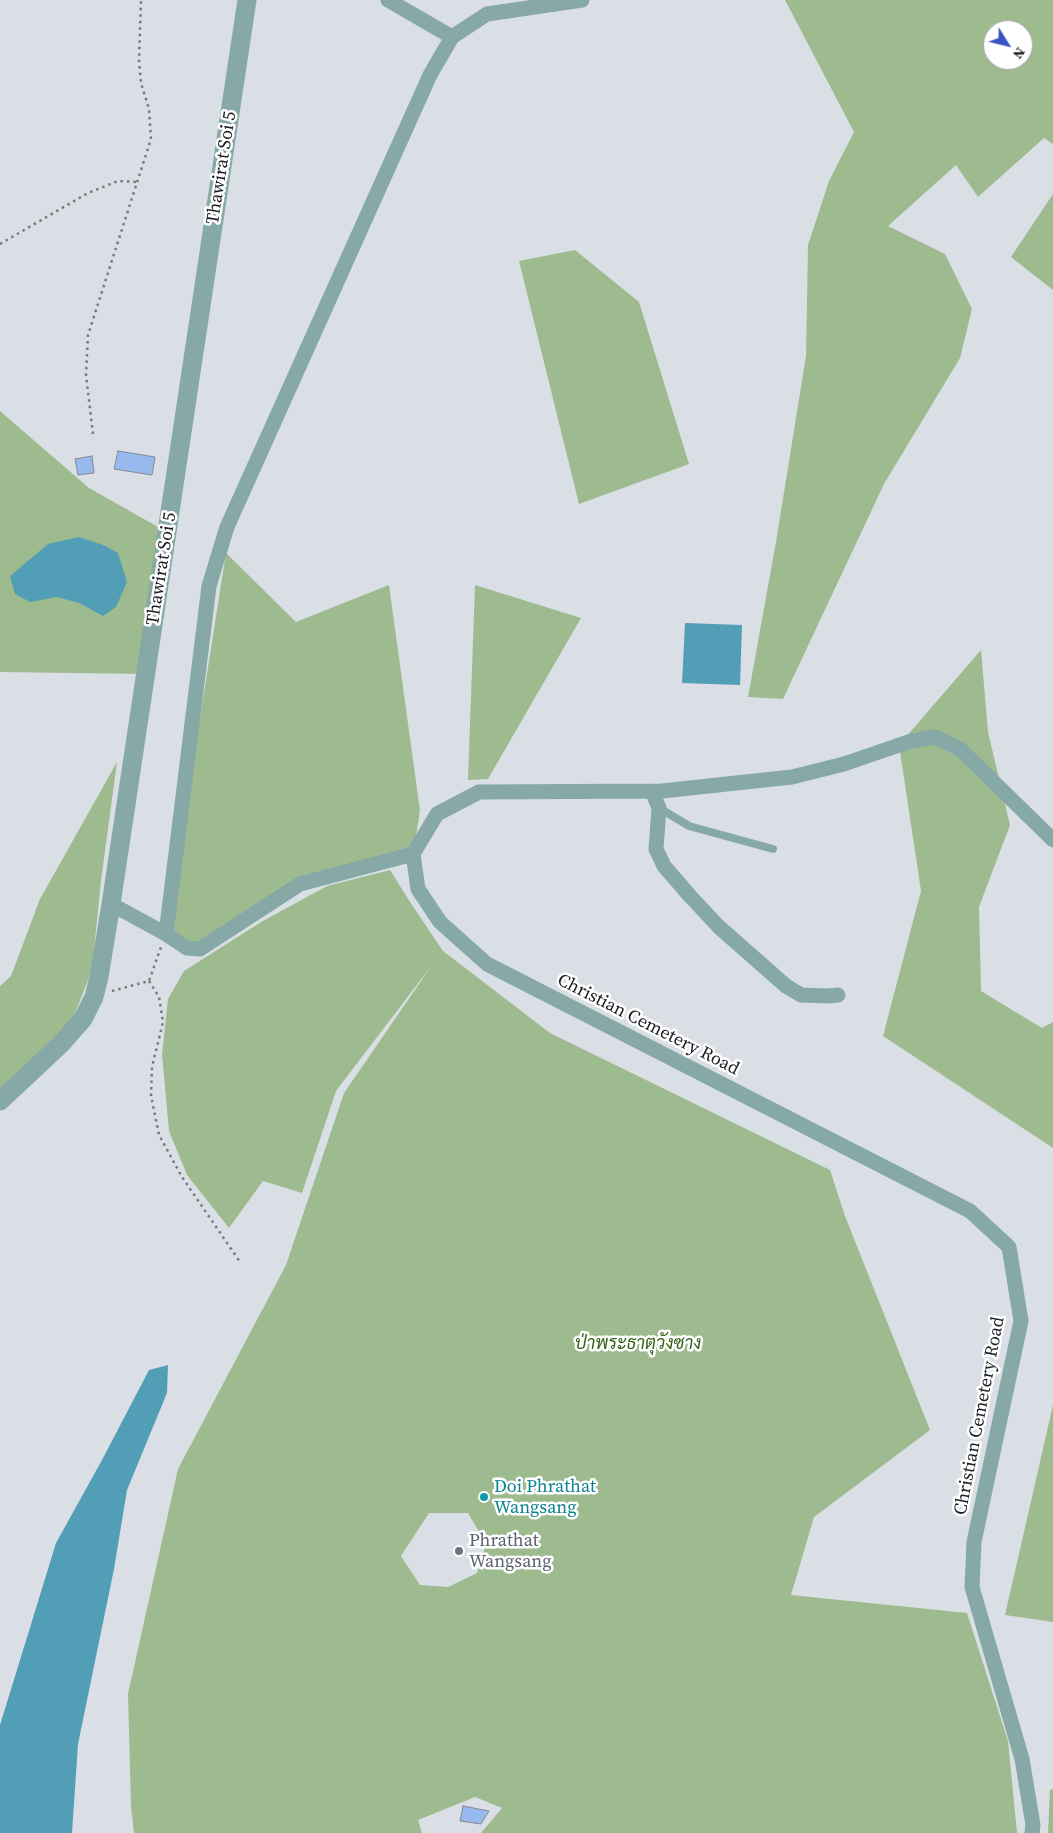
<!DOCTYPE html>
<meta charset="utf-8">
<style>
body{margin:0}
#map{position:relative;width:1053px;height:1833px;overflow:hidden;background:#dadfe6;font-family:"Source Serif 4",serif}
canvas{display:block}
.north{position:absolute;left:983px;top:20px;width:50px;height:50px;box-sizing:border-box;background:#fff;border:1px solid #a4a5a6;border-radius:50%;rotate:126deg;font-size:14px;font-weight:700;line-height:20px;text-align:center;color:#1b1d20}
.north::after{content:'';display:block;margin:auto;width:18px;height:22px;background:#3853c5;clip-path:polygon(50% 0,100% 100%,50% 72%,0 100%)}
</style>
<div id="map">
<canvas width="1053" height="1833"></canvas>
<div class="north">N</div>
</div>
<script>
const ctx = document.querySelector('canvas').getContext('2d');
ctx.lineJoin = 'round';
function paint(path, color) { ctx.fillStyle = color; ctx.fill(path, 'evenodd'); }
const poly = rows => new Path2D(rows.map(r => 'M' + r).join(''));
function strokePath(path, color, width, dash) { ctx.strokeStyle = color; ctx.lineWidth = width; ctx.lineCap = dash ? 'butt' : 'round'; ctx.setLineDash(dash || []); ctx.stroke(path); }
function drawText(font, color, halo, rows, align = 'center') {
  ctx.font = font + ' "Source Serif 4",Sarabun,serif'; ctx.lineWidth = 5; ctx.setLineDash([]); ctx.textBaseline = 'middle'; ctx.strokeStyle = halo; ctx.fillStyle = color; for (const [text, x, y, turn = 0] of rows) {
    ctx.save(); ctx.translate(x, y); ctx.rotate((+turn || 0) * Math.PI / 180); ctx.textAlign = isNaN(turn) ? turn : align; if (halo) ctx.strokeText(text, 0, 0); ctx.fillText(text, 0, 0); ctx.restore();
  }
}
paint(poly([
 [785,0,1053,0,1053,144,1044,138,978,197,956,165,888,226,945,254,972,309,960,358,884,484,783,699,748,697,776,542,806,356,808,245,829,181,854,132],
 [993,30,1023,30,1023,60,993,60],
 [1053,194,1053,290,1011,257],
 [575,250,639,302,689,464,579,504,519,261],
 [0,411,89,488,167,532,146,674,0,672],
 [226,553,296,622,389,585,420,811,413,854,300,884,200,949,166,934],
 [475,585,581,618,488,779,468,780],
 [981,650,988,732,1010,825,979,907,981,991,1042,1028,1053,1022,1053,1148,883,1036,921,891,899,745],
 [117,762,101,881,92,970,72,1021,0,1091,0,986,11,976,40,899],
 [390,870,410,902,443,951,550,1033,830,1170,845,1216,930,1430,814,1517,791,1595,967,1613,1008,1741,1017,1833,481,1833,502,1808,475,1797,418,1820,422,1833,134,1833,131,1806,128,1694,178,1469,286,1265,344,1093,432,965,336,1091,302,1193,263,1181,229,1228,187,1175,169,1131,162,1054,168,999,184,971,261,922,327,886],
 [429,1513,468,1513,486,1544,477,1573,448,1587,420,1585,401,1556],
 [1053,1405,1053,1622,1005,1615],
 [1053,1789,1053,1833,1048,1833,1050,1790]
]), '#9dbb8f');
paint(poly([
 [79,537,103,545,118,553,127,582,116,607,103,616,79,603,57,597,30,602,15,594,10,576,48,544],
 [685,623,742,625,740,685,682,683],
 [168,1365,167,1393,127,1490,114,1569,78,1744,72,1833,0,1833,0,1725,56,1543,102,1460,149,1370]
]), '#539eb7');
const building = poly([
 [118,451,155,457,152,475,114,469,118,451],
 [92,456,94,473,78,475,75,459,92,456],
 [463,1806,489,1811,481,1824,460,1821,463,1806]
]);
paint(building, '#97b9ed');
strokePath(building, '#84898f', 1);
strokePath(poly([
 [0,244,88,193,118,181,137,182],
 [93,434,86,375,88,335,151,139,149,109,141,83,139,61,141,0],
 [149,981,159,997,163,1022,152,1067,151,1096,159,1135,182,1177,240,1262],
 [112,991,149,981,161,947]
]), '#76797e', 2.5, [2.5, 4]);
strokePath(poly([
 [659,808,689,826,773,849]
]), '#86a8a6', 8);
strokePath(poly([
 [388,0,452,37],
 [652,791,659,808,656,849,664,866,690,896,719,927,786,986,801,995,828,996,838,995],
 [111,904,166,934,187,948,200,949,300,884,413,854],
 [166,934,209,586,227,527,430,75,452,37,487,14,582,0],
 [1032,1833,1033,1825,1022,1759,972,1587,974,1542,1021,1321,1009,1247,970,1211,487,964,440,922,418,889,413,854,437,814,479,792,662,791,792,777,844,764,911,741,935,737,960,749,1053,840]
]), '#86a8a6', 15);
strokePath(poly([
 [0,1101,61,1044,83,1019,94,997,99,977,111,904,247,0]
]), '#86a8a6', 19);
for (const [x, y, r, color] of [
 [484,1497,5,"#0f9aa8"],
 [459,1551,5,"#6b7280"]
]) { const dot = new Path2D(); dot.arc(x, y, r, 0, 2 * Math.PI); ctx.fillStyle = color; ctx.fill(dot); strokePath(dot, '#fff', 2); }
drawText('18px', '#1b1d20', '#fff', [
 ["Thawirat Soi 5",222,168,-81],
 ["Thawirat Soi 5",162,569,-81],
 ["Christian Cemetery Road",648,1025,27],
 ["Christian Cemetery Road",980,1416,-79]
]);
drawText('italic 18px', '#37631c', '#fff', [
 ["ป่าพระธาตุวังซาง",638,1344]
]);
drawText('18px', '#0d838f', '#fff', [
 ["Doi Phrathat",494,1487],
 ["Wangsang",494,1508]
], 'left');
drawText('18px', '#5b616d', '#fff', [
 ["Phrathat",469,1541],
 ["Wangsang",469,1562]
], 'left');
</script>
